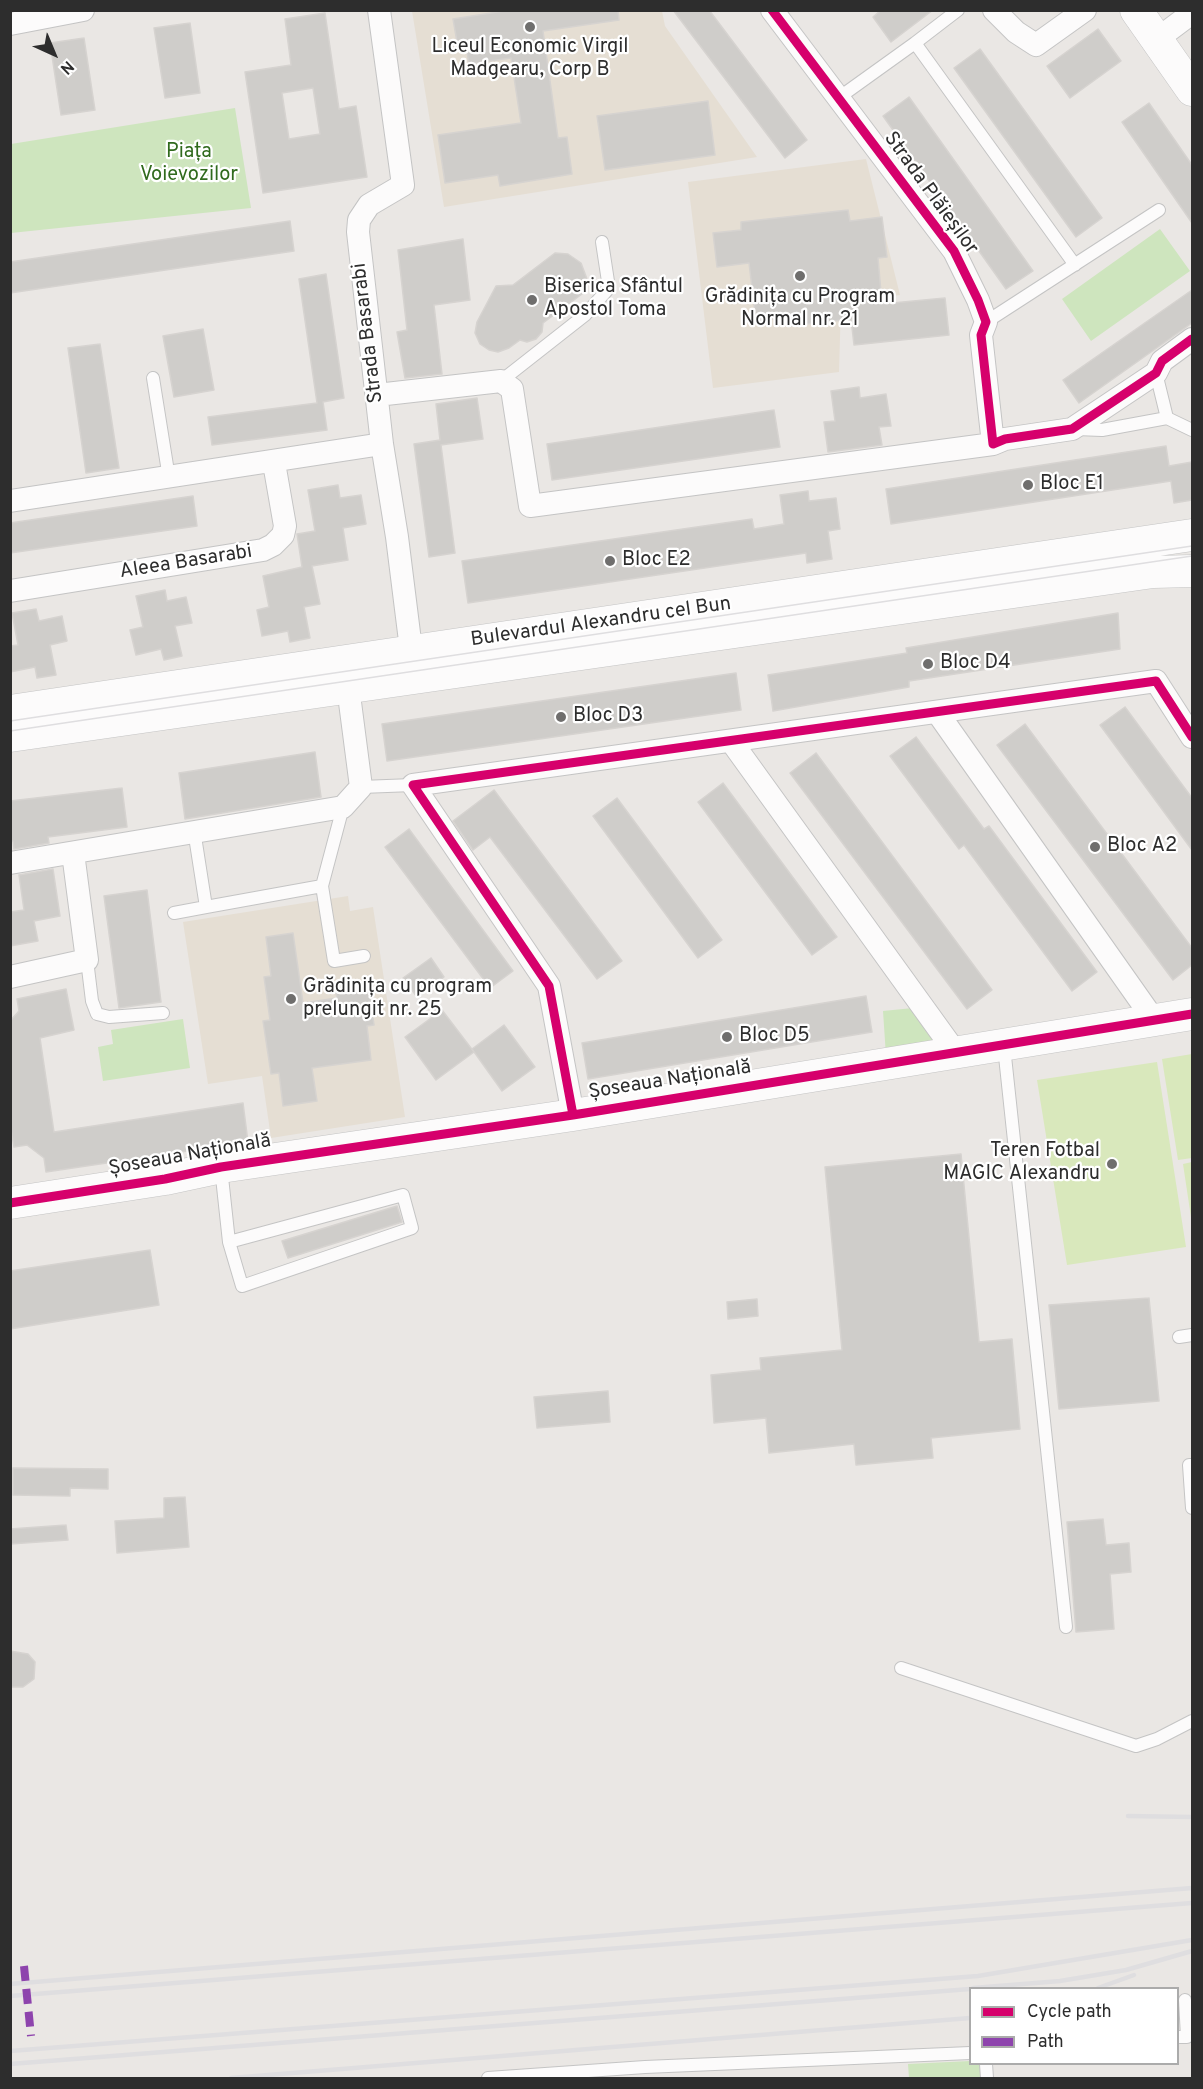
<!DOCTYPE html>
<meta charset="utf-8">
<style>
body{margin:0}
#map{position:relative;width:1203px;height:2089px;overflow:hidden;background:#eae7e4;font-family:Overpass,sans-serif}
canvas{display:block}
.frame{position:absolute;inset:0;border:12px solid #2d2d2d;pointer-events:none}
.legend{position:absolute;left:969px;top:1987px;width:210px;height:78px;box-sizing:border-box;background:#fff;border:2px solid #ababab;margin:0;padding:8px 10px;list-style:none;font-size:18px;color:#2d2d2d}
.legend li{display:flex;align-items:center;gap:12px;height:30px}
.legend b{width:30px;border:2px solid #ababab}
.north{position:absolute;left:24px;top:24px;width:60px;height:60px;-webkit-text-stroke:4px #fff;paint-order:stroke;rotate:136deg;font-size:16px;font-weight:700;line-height:24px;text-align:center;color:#2d2d2d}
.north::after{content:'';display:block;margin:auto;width:21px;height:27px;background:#2d2d2d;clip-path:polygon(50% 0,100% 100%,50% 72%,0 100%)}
</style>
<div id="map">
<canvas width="1203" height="2089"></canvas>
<div class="frame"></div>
<ul class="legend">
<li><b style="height:8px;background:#d6006c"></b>Cycle path</li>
<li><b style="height:8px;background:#8e44ad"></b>Path</li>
</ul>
<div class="north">N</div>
</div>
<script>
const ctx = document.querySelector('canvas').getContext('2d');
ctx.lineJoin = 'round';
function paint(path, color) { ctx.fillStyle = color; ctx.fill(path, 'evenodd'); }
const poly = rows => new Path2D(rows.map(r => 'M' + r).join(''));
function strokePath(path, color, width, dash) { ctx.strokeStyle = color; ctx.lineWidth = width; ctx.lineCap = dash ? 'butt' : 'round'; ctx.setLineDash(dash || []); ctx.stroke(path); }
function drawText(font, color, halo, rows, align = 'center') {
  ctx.font = font + ' Overpass,sans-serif'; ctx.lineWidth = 4.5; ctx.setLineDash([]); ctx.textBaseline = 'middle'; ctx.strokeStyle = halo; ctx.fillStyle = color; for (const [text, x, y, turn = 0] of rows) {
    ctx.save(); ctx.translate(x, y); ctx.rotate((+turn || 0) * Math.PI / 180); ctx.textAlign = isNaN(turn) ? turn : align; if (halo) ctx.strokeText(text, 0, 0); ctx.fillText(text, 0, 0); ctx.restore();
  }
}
paint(poly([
 [412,11,662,11,665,26,757,157,444,207],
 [866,159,900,295,841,303,839,372,713,388,688,182],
 [348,896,350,911,373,907,405,1117,271,1138,262,1076,208,1084,183,922]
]), '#e5ded3');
paint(poly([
 [235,108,251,208,11,233,11,144],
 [1160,229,1190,271,1091,341,1062,299],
 [913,1008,937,1040,886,1056,883,1011],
 [183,1019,190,1068,103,1081,98,1047,113,1044,111,1030],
 [970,2061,970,2064,981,2064,981,2078,909,2078,908,2064]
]), '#cee5be');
paint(poly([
 [1192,1054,1192,1158,1178,1160,1162,1059],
 [1157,1062,1186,1247,1067,1265,1037,1080],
 [1192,1162,1192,1224,1183,1164]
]), '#d9e8bc');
const building = poly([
 [510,10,618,10,619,20,543,31,558,138,567,137,572,174,500,186,498,175,445,183,438,135,521,123,511,58,469,64,465,40,457,42,453,19,510,10],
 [673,10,709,10,807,140,785,158,673,10],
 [881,10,933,10,891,42,873,17,881,10],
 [325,13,339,109,356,106,367,177,263,193,245,72,291,65,285,19,325,13],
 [313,88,320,134,289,139,282,93,313,88],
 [190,23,200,93,165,98,154,28,190,23],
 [1098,29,1121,61,1070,98,1047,66,1098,29],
 [84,38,95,110,61,115,50,43,84,38],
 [980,49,1102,218,1076,237,954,68,980,49],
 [909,97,1033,271,1006,289,883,116,909,97],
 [708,101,715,155,605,170,597,116,708,101],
 [1149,103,1192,165,1192,223,1122,122,1149,103],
 [848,210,850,221,882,217,887,257,878,258,882,304,945,298,949,335,854,345,851,319,790,326,790,317,756,321,749,263,717,267,713,233,741,230,741,222,848,210],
 [290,221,294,251,10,293,10,262,290,221],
 [463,239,470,300,434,305,442,374,405,378,397,332,407,330,398,250,463,239],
 [555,253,568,254,581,263,587,279,582,294,543,323,542,332,536,339,527,342,520,340,509,348,498,352,489,350,480,344,475,333,477,322,496,286,513,285,555,253],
 [326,274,344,398,323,402,327,430,212,445,208,417,317,403,299,279,326,274],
 [1192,290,1192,323,1079,403,1063,380,1192,290],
 [203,329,214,390,174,397,163,336,203,329],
 [100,344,119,468,86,473,68,348,100,344],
 [859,387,860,398,886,394,891,426,879,427,882,445,828,452,824,422,835,421,831,391,859,387],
 [477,398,483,439,441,445,455,553,429,557,414,444,440,440,436,404,477,398],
 [774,410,780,447,552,480,547,444,774,410],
 [1166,446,1169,466,1192,462,1192,500,1174,503,1171,481,891,524,886,489,1166,446],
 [338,485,340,498,361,495,366,524,343,528,348,560,312,566,320,604,304,607,310,638,290,642,288,631,262,636,257,610,269,607,263,576,302,567,297,534,315,531,308,490,338,485],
 [808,491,809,501,836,498,840,529,828,531,832,559,807,563,806,553,468,603,462,561,752,519,754,529,784,524,780,495,808,491],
 [193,496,197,526,10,553,10,523,193,496],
 [165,590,167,601,186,597,192,623,175,626,182,656,164,660,161,649,136,655,130,630,143,627,136,596,165,590],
 [36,609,39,621,62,616,67,641,50,645,56,675,37,678,35,667,10,672,10,646,18,645,12,613,36,609],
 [1118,613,1120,649,909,681,909,687,773,711,768,675,907,653,906,648,1118,613],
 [736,673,741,710,387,761,382,724,736,673],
 [1125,707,1192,798,1192,850,1100,725,1125,707],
 [1025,724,1192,948,1192,965,1173,980,997,745,1025,724],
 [916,737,984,829,989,826,1097,972,1072,991,964,845,959,849,890,756,916,737],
 [315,752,321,797,185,819,179,773,315,752],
 [816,753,992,990,967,1009,790,773,816,753],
 [723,783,837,937,812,955,698,802,723,783],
 [122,788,127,827,48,837,49,843,14,849,13,841,10,841,10,801,122,788],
 [494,790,622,961,597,979,490,837,473,850,453,821,494,790],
 [617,798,722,940,698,958,593,816,617,798],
 [409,829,513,971,490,988,385,847,409,829],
 [53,869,60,916,34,921,38,941,10,946,10,912,24,910,19,875,53,869],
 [147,890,161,1002,119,1008,104,896,147,890],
 [293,933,303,1003,337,998,335,988,368,983,374,1025,367,1026,371,1060,312,1068,317,1101,283,1106,279,1073,271,1074,263,1021,270,1020,264,977,271,976,266,937,293,933],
 [431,958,444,977,417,997,403,978,431,958],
 [66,989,74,1030,40,1038,54,1132,243,1103,248,1142,46,1172,44,1158,27,1145,14,1147,10,1124,10,1021,19,1011,17,999,66,989],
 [866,996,872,1032,588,1079,582,1043,866,996],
 [442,1010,474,1052,436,1080,405,1037,442,1010],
 [504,1025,535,1067,502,1091,472,1049,504,1025],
 [961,1154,979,1342,1012,1339,1020,1429,931,1438,933,1458,856,1465,854,1444,769,1453,766,1418,714,1423,711,1375,761,1370,760,1358,842,1350,825,1167,961,1154],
 [397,1206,402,1222,288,1258,282,1241,397,1206],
 [150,1250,159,1305,10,1329,10,1271,150,1250],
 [1149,1298,1159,1401,1059,1409,1049,1305,1149,1298],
 [757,1299,758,1316,728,1319,727,1302,757,1299],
 [608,1391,610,1422,537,1428,534,1397,608,1391],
 [13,1468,108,1469,108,1489,70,1488,70,1496,13,1495,13,1468],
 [185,1497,189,1547,117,1553,115,1521,164,1518,164,1498,185,1497],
 [1103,1519,1106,1545,1129,1543,1131,1572,1110,1574,1114,1629,1076,1632,1067,1522,1103,1519],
 [66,1525,68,1540,10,1544,10,1529,66,1525],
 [10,1651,28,1654,35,1662,34,1679,23,1687,10,1687,10,1651]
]);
paint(building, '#cfcdca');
strokePath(building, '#d6d3d0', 1.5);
const lane = poly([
 [915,43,958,10],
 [837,99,915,43,1075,265],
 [986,322,1159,210],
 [1156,373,1167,418],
 [153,378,169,478],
 [501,381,585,315,609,288,602,242],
 [1167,418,1192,430],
 [1076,429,1102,430,1167,418],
 [361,787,413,785],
 [194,830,206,907,322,886,343,807],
 [322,886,334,961,364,956],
 [174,913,206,907],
 [87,960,92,1001,97,1014,109,1017,163,1013],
 [1004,1047,1066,1627],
 [221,1168,229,1242,242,1286,412,1228,403,1195,229,1242],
 [1179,1337,1192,1335],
 [1192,1465,1189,1465,1192,1508],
 [901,1668,1136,1746,1157,1739,1192,1721],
 [1178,2037,1187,2037,1185,2000],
 [986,2064,987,2078],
 [488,2078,645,2067,970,2053]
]);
const street = poly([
 [379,10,403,185,369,205,359,220,358,232,382,444,397,537,413,665],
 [772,10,954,251,978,300,986,322,981,335,993,444,1005,439,1072,429,1156,373,1162,361,1192,339],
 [994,10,1016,32,1036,45,1085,10],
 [10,24,83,10],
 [1156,40,1192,13],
 [377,395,501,381,512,389,530,506,993,444],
 [10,501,382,444],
 [10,591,263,550,273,545,283,535,285,526,274,463],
 [937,712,1154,1020],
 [731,741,956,1053],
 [10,863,343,807,361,787,348,687],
 [10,977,87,960,73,853],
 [573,1115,549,986,413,785,1156,681,1192,737]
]);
const secondary = poly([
 [1136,10,1192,90],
 [10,711,1192,535],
 [10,736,1153,572,1192,571],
 [10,1203,165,1179,221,1167,573,1115,1192,1014]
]);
strokePath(lane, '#c4c4c4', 14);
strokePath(street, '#c4c4c4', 24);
strokePath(secondary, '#c4c4c4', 33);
strokePath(lane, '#fcfbfb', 12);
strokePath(street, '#fcfbfb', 22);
strokePath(secondary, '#fcfbfb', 32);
strokePath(poly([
 [10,721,1192,546],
 [10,731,1192,556]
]), '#dfdee0', 1.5);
strokePath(poly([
 [1128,1816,1192,1817],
 [10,1984,1192,1888],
 [973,1988,1060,1981,1126,1970,1192,1951],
 [1098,1988,1134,1975],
 [10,1996,1192,1903],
 [10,2051,978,1976,1192,1940],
 [10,2064,970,1989],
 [231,2078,970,2018]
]), '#dfdee0', 4.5);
strokePath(poly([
 [24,1966,31,2036]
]), '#8e44ad', 8, [15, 8]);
strokePath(poly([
 [772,10,954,251,978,300,986,322,981,335,993,444,1005,439,1072,429,1156,373,1162,361,1192,339],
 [573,1115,549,986,413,785,1156,681,1192,737],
 [10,1203,165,1179,221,1167,573,1115,1192,1014]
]), '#d6006c', 9);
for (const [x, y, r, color] of [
 [530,27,6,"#6f6e6d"],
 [800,276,6,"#6f6e6d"],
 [532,300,6,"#6f6e6d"],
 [1028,485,6,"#6f6e6d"],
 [610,561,6,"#6f6e6d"],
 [928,664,6,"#6f6e6d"],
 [561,717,6,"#6f6e6d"],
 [1095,847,6,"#6f6e6d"],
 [291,999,6,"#6f6e6d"],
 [727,1037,6,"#6f6e6d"],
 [1112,1164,6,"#6f6e6d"]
]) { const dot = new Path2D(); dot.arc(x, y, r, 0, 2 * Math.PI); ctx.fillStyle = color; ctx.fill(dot); strokePath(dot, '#fff', 2); }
drawText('20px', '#2d2d2d', '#fff', [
 ["Liceul Economic Virgil",530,48,"center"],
 ["Madgearu, Corp B",530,71,"center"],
 ["Biserica Sfântul",544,288],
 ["Apostol Toma",544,311],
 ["Grădinița cu Program",800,298,"center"],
 ["Normal nr. 21",800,321,"center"],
 ["Bloc E1",1040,485],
 ["Bloc E2",622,561],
 ["Bloc D4",940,664],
 ["Bloc D3",573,717],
 ["Bloc A2",1107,847],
 ["Grădinița cu program",303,988],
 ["prelungit nr. 25",303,1011],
 ["Bloc D5",739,1037],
 ["Teren Fotbal",1100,1152,"right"],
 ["MAGIC Alexandru",1100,1175,"right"]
], 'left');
drawText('20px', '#306a1d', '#fff', [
 ["Piața",189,153],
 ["Voievozilor",189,176]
]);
drawText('20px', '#2d2d2d', '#fff', [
 ["Strada Plăieșilor",930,194,54],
 ["Strada Basarabi",369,333,-97],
 ["Aleea Basarabi",186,563,-9],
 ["Bulevardul Alexandru cel Bun",601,623,-8],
 ["Șoseaua Națională",670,1081,-9],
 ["Șoseaua Națională",190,1156,-10]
]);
</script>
